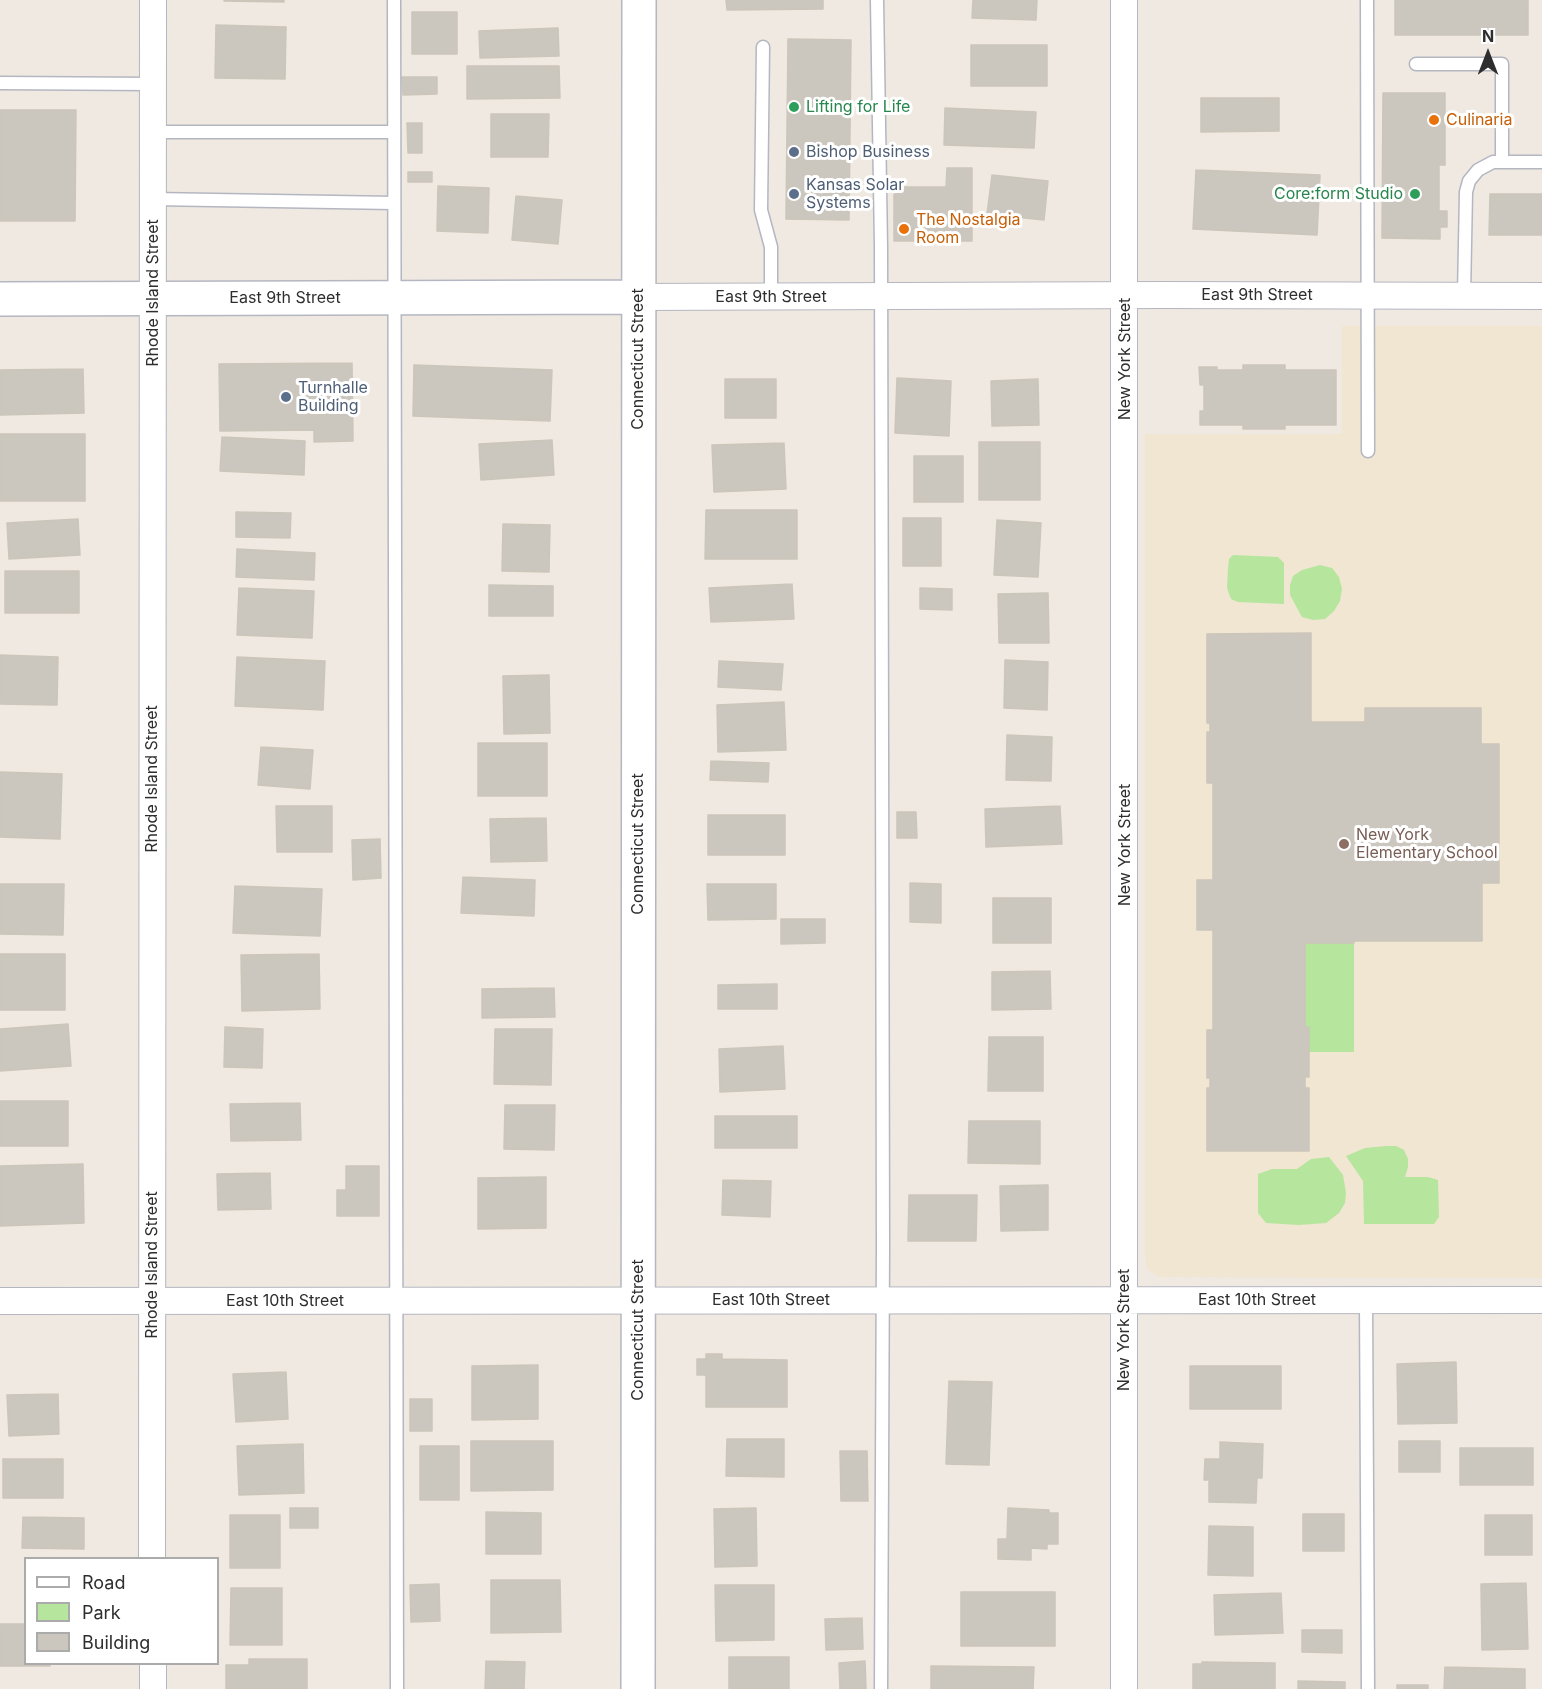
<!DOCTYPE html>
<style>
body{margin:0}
#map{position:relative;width:1542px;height:1689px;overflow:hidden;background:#efe9e1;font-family:Inter,sans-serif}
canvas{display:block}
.legend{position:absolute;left:24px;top:1557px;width:195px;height:108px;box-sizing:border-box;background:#fff;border:2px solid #ababab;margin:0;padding:8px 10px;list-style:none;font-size:18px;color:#2e2e2e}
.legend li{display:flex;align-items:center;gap:12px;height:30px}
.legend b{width:30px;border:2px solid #ababab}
.north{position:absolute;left:1458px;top:24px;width:60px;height:60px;-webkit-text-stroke:4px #fff;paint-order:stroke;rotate:0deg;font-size:16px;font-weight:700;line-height:24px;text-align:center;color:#2e2e2e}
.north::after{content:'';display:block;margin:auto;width:21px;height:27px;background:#2e2e2e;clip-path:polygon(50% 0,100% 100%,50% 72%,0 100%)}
</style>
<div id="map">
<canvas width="1542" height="1689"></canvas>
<ul class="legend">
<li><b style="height:8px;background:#fff"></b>Road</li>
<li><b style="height:16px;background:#b6e59e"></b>Park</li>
<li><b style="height:16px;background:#cbc7bf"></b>Building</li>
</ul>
<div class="north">N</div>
</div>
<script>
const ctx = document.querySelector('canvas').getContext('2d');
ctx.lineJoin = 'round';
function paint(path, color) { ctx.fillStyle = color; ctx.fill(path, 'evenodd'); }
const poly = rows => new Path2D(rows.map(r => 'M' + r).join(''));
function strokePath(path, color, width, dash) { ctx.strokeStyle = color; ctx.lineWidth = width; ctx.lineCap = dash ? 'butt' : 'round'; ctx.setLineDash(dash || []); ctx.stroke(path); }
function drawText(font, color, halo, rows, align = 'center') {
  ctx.font = font + ' Inter,sans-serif'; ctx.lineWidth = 6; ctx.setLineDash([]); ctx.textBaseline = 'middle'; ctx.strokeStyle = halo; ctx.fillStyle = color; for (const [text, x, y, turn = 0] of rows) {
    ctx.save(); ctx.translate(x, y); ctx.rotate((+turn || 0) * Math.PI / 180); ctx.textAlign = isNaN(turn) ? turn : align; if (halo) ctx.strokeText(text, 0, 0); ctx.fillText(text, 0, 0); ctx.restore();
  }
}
paint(poly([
 [1342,326,1542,326,1542,1278,1159,1277,1147,1269,1145,1255,1145,434,1342,434]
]), '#f0e6d1');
paint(poly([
 [1233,555,1278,557,1284,563,1284,604,1238,602,1231,599,1227,588,1228,569,1229,559],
 [1320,565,1332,568,1339,577,1342,589,1340,601,1334,611,1325,619,1313,620,1302,617,1290,595,1290,585,1293,576,1302,570],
 [1305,943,1354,943,1354,1052,1309,1052,1305,1027],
 [1386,1146,1396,1146,1404,1150,1408,1159,1408,1167,1405,1177,1428,1177,1438,1180,1439,1217,1434,1224,1364,1224,1363,1181,1346,1156,1365,1148],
 [1329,1157,1343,1175,1346,1193,1345,1203,1339,1213,1326,1223,1299,1225,1266,1223,1258,1213,1258,1174,1272,1169,1297,1169,1311,1159]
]), '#b6e59e');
const building = poly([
 [224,0,284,0,284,2,224,1,224,0],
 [726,0,823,0,823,9,727,10,726,0],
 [973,0,1037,0,1036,20,972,18,973,0],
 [1395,0,1528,0,1528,35,1395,35,1395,0],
 [412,12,457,12,457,54,412,54,412,12],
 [216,25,286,27,285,79,215,78,216,25],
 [558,28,559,56,480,58,479,31,558,28],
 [788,39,851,40,849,220,786,219,788,39],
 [971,45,1047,45,1047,86,971,86,971,45],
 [467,66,559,66,560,98,467,99,467,66],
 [402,77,437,77,437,94,403,95,402,77],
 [1383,93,1445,93,1445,165,1439,165,1439,211,1447,211,1447,227,1440,227,1440,239,1382,238,1383,93],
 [1201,98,1279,98,1279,131,1201,132,1201,98],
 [945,108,1036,112,1034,148,944,145,945,108],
 [0,110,76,110,75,221,0,221,0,110],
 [491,114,549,114,548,157,491,157,491,114],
 [407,123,422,123,422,153,408,153,407,123],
 [947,168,972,168,972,241,894,241,894,187,946,187,947,168],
 [1196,170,1320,175,1317,235,1193,229,1196,170],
 [408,172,432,172,432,182,408,182,408,172],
 [992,175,1048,181,1044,220,987,214,992,175],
 [438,186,489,188,488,233,437,231,438,186],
 [1490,194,1542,194,1542,235,1489,235,1490,194],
 [516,196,562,200,558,244,512,240,516,196],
 [352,363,353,441,314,442,314,430,220,431,219,364,352,363],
 [414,365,552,370,550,421,413,416,414,365],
 [1243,365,1285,365,1285,370,1336,370,1336,425,1285,425,1285,429,1243,429,1243,425,1200,425,1200,411,1204,411,1204,385,1200,385,1199,367,1217,367,1217,370,1243,370,1243,365],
 [83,369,84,413,0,415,0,370,83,369],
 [897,378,951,381,949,436,895,433,897,378],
 [725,379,776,379,776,418,725,418,725,379],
 [1038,379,1039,425,992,426,991,381,1038,379],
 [0,434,85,434,85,501,0,501,0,434],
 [222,437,305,441,304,475,220,471,222,437],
 [552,440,554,475,481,480,479,444,552,440],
 [979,442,1040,442,1040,500,979,500,979,442],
 [784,443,786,489,714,492,712,445,784,443],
 [914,456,963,456,963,502,914,502,914,456],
 [706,510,797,510,797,559,705,559,706,510],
 [236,512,291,513,290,538,236,537,236,512],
 [903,518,941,518,941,566,903,566,903,518],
 [78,519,80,555,9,559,7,523,78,519],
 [997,520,1041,523,1038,577,994,575,997,520],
 [503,524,550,525,549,572,502,571,503,524],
 [237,549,315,553,314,580,236,577,237,549],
 [5,571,79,571,79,613,5,613,5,571],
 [792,584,794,619,711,622,709,588,792,584],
 [489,585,553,586,553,616,489,616,489,585],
 [239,588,314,591,312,638,237,635,239,588],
 [920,588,952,589,952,610,920,609,920,588],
 [1048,593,1049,643,999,643,998,594,1048,593],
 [1311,633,1311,722,1365,722,1365,708,1481,708,1481,744,1499,744,1499,883,1482,883,1482,941,1354,941,1354,943,1305,943,1305,1027,1309,1027,1309,1077,1305,1077,1305,1088,1309,1088,1309,1151,1207,1151,1207,1088,1210,1088,1210,1078,1207,1078,1207,1030,1213,1030,1213,930,1197,930,1197,880,1213,880,1213,783,1207,783,1207,732,1210,732,1210,723,1207,723,1207,634,1311,633],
 [0,655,58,657,57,705,0,704,0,655],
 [237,657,325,661,323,710,235,706,237,657],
 [1005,660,1048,662,1047,710,1004,708,1005,660],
 [719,661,783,664,781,690,718,687,719,661],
 [549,675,550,733,504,734,503,676,549,675],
 [784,702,786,750,718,752,717,705,784,702],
 [1007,735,1052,737,1051,781,1006,780,1007,735],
 [478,743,547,743,547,796,478,796,478,743],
 [261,747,313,750,310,789,258,785,261,747],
 [711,761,769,763,768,782,710,780,711,761],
 [0,772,62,774,60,839,0,837,0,772],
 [276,806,332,806,332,852,277,852,276,806],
 [1060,806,1062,844,986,847,985,809,1060,806],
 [897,812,916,812,917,838,897,838,897,812],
 [708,815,785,815,785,855,708,855,708,815],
 [546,818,547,861,491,862,490,819,546,818],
 [380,839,381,878,353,880,352,840,380,839],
 [463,877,535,880,534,916,461,913,463,877],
 [910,883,941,884,941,923,910,922,910,883],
 [0,884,64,884,63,935,0,934,0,884],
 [707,884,776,884,776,919,708,920,707,884],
 [235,886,322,889,320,936,233,933,235,886],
 [993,898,1051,898,1051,943,993,943,993,898],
 [781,919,825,919,825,943,781,944,781,919],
 [0,954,65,954,65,1010,0,1010,0,954],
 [319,954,320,1009,242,1011,241,955,319,954],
 [1050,971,1051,1009,992,1010,992,972,1050,971],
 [777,984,777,1009,718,1009,718,985,777,984],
 [554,988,555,1017,482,1018,482,989,554,988],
 [68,1024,71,1066,0,1071,0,1029,68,1024],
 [225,1027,263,1029,262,1068,224,1067,225,1027],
 [495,1029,552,1029,551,1085,494,1084,495,1029],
 [989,1037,1043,1037,1043,1091,988,1091,989,1037],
 [783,1046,785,1089,720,1092,719,1049,783,1046],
 [0,1101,68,1101,68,1146,0,1146,0,1101],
 [300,1103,301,1140,231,1141,230,1104,300,1103],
 [505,1105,555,1105,554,1150,504,1149,505,1105],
 [715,1116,797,1116,797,1148,715,1148,715,1116],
 [969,1121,1040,1121,1040,1164,968,1163,969,1121],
 [83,1164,84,1223,0,1226,0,1166,83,1164],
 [346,1166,379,1166,379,1216,337,1216,337,1190,346,1190,346,1166],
 [270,1173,271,1209,218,1210,217,1174,270,1173],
 [546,1177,546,1228,478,1229,478,1178,546,1177],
 [723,1180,771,1181,770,1217,722,1215,723,1180],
 [1048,1185,1048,1230,1001,1231,1000,1186,1048,1185],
 [909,1195,977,1195,976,1241,908,1241,909,1195],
 [706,1354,722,1354,722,1359,787,1360,787,1407,706,1407,706,1375,697,1375,697,1359,706,1359,706,1354],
 [1456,1362,1457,1423,1398,1424,1397,1364,1456,1362],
 [538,1365,538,1419,472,1420,472,1366,538,1365],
 [1190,1366,1281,1366,1281,1409,1190,1409,1190,1366],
 [286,1372,288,1419,236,1422,233,1374,286,1372],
 [949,1381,992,1382,989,1465,946,1464,949,1381],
 [58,1394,59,1434,9,1436,7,1395,58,1394],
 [410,1399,432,1399,432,1431,410,1431,410,1399],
 [727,1439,784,1439,784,1477,726,1476,727,1439],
 [471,1441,553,1441,553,1490,471,1491,471,1441],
 [1399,1441,1440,1441,1440,1472,1399,1472,1399,1441],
 [1220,1442,1263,1444,1262,1478,1257,1478,1256,1503,1209,1502,1209,1480,1204,1480,1205,1459,1220,1459,1220,1442],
 [303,1444,304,1493,239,1495,237,1446,303,1444],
 [420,1446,459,1446,459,1500,420,1500,420,1446],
 [1460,1448,1533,1448,1533,1485,1460,1485,1460,1448],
 [840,1451,867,1451,868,1501,841,1501,840,1451],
 [3,1459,63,1459,63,1498,3,1498,3,1459],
 [290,1508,318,1508,318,1528,290,1528,290,1508],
 [756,1508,757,1566,715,1567,714,1509,756,1508],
 [1008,1508,1049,1510,1049,1513,1058,1513,1058,1544,1047,1544,1047,1549,1031,1548,1031,1560,998,1559,998,1539,1007,1539,1008,1508],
 [486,1512,541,1513,541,1554,486,1554,486,1512],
 [1303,1514,1344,1514,1344,1551,1303,1551,1303,1514],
 [230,1515,280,1515,280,1568,230,1568,230,1515],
 [1485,1515,1532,1515,1532,1555,1485,1555,1485,1515],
 [23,1517,84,1518,84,1549,22,1548,23,1517],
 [1209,1526,1253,1527,1253,1576,1208,1575,1209,1526],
 [491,1580,560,1580,561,1632,491,1633,491,1580],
 [1526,1583,1528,1649,1482,1650,1481,1584,1526,1583],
 [439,1584,440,1621,411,1622,410,1585,439,1584],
 [715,1585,774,1585,774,1640,716,1641,715,1585],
 [231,1588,282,1588,282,1645,230,1645,231,1588],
 [961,1592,1055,1592,1055,1646,961,1646,961,1592],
 [1281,1593,1283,1633,1215,1635,1214,1595,1281,1593],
 [862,1618,863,1649,826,1650,825,1619,862,1618],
 [0,1624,26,1624,26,1664,50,1664,50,1666,0,1666,0,1624],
 [1302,1630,1342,1630,1342,1653,1302,1652,1302,1630],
 [729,1657,789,1657,789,1689,729,1689,729,1657],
 [249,1659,307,1659,307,1689,226,1689,226,1665,249,1665,249,1659],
 [486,1661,525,1662,524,1689,485,1689,486,1661],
 [865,1661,866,1689,840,1689,839,1663,865,1661],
 [1202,1662,1275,1663,1275,1689,1193,1689,1193,1664,1202,1664,1202,1662],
 [931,1666,1034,1667,1033,1689,931,1689,931,1666],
 [1445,1667,1525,1669,1525,1689,1444,1689,1445,1667],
 [1298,1681,1345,1682,1345,1689,1298,1689,1298,1681],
 [1397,1685,1428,1685,1428,1689,1397,1689,1397,1685]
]);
paint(building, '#cbc7bf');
strokePath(building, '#cbc5ba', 1.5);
const lane = poly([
 [394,0,397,1689],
 [877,0,881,247,883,1246,881,1689],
 [1367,0,1368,451],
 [763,47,761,210,771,247,771,297],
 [1416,64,1502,64,1502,162],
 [0,83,153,84],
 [153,132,394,132],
 [153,199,394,203],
 [1464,295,1466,192,1469,181,1478,170,1493,162,1542,162],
 [1366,1300,1368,1689]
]);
const street = poly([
 [638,297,1162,295,1542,296],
 [0,1301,1542,1300],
 [152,1558,153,0],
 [153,1664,153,1689],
 [1124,1689,1124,0]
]);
const secondary = poly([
 [0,299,638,297],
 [638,1689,639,0]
]);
strokePath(lane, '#b4b7c1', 15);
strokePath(street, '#b4b7c1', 28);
strokePath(secondary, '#b4b7c1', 36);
strokePath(lane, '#fff', 12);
strokePath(street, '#fff', 26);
strokePath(secondary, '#fff', 33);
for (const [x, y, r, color] of [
 [794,107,6,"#2e9e5b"],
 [1434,120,6,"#e8710a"],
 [794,152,6,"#5c6f8a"],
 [794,194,6,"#5c6f8a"],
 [1415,194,6,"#2e9e5b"],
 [904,229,6,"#e8710a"],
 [286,397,6,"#5c6f8a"],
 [1344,844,6,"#8d6e63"]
]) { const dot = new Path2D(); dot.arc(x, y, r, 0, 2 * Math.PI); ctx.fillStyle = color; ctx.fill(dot); strokePath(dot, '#fff', 2); }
drawText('16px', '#27864d', '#fff', [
 ["Lifting for Life",806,107],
 ["Core:form Studio",1403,194,"right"]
], 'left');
drawText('16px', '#c56008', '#fff', [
 ["Culinaria",1446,120],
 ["The Nostalgia",916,220],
 ["Room",916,238]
], 'left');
drawText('16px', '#4e5e75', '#fff', [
 ["Bishop Business",806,152],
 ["Kansas Solar",806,185],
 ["Systems",806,203],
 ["Turnhalle",298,388],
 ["Building",298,406]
], 'left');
drawText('16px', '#2e2e2e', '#fff', [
 ["Rhode Island Street",153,293,-90],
 ["East 9th Street",1257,295],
 ["East 9th Street",771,297],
 ["East 9th Street",285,298],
 ["Connecticut Street",638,359,-90],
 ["New York Street",1125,359,-90],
 ["Rhode Island Street",152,779,-90],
 ["Connecticut Street",638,844,-90],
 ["New York Street",1125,845,-90],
 ["Rhode Island Street",152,1265,-90],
 ["East 10th Street",771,1300],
 ["East 10th Street",1257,1300],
 ["East 10th Street",285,1301],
 ["Connecticut Street",638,1330,-90],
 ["New York Street",1124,1330,-90]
]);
drawText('16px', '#785e54', '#fff', [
 ["New York",1356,835],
 ["Elementary School",1356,853]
], 'left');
</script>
